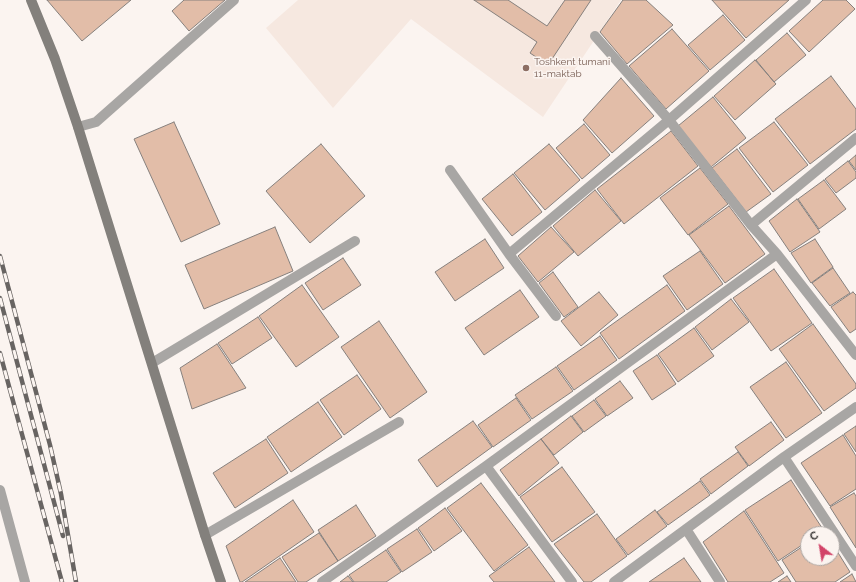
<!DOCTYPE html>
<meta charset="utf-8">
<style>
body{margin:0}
#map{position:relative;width:856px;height:582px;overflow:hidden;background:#fbf4f0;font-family:Raleway,sans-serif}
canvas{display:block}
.north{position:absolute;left:800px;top:526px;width:40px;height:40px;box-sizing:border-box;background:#fbf4f0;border:1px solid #aba6a3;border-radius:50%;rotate:329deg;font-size:11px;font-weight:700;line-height:16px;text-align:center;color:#343130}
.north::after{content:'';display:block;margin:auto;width:14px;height:18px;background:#d24368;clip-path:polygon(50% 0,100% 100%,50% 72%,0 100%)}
</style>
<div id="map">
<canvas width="856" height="582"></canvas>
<div class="north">С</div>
</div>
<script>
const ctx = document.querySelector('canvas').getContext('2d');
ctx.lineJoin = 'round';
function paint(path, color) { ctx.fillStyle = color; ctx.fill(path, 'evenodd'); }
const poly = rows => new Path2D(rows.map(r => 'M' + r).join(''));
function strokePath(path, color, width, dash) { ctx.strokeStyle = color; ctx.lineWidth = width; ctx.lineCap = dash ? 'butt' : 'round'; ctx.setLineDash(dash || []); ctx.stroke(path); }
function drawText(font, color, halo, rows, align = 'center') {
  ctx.font = font + ' Raleway,sans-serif'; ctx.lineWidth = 3; ctx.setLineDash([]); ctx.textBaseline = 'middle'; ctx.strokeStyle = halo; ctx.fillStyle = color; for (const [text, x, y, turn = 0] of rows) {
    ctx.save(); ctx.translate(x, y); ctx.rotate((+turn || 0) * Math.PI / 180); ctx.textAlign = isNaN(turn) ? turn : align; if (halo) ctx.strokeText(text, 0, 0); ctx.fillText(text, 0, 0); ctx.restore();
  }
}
paint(poly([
 [298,0,621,0,543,117,411,19,333,108,266,28]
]), '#f6e8e0');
const building = poly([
 [47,0,131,0,82,41,47,0],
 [184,0,225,0,189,31,172,11,184,0],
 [474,0,508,0,547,26,565,0,591,0,548,65,530,53,537,42,474,0],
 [623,0,646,0,673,25,627,64,600,32,623,0],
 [712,0,789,0,746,38,712,0],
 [823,0,846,0,855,9,809,52,789,31,823,0],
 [723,15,745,40,710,70,688,45,723,15],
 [672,29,709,71,666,109,629,66,672,29],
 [787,33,806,55,774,82,756,60,787,33],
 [755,60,776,84,735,120,714,96,755,60],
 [831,76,856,109,856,129,810,164,775,119,831,76],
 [621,78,654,116,612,153,583,120,621,78],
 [713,97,746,138,711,167,678,126,713,97],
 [174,122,220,224,181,242,134,139,174,122],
 [774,122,808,165,773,192,739,148,774,122],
 [584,124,610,155,582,179,556,148,584,124],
 [671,131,698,166,624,224,597,189,671,131],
 [321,144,365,196,310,243,266,191,321,144],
 [549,144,580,180,545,210,514,173,549,144],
 [737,149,771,194,746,212,712,168,737,149],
 [856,155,856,170,849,161,856,155],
 [848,161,856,172,856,178,836,193,825,179,848,161],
 [700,168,728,204,688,235,660,198,700,168],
 [513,174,542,212,512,236,482,199,513,174],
 [824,180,846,209,819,229,798,199,824,180],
 [595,190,621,221,578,256,553,226,595,190],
 [797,199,820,232,790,252,769,221,797,199],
 [729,206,765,254,725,283,689,235,729,206],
 [275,227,293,271,204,309,185,265,275,227],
 [551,227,574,252,538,282,518,256,551,227],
 [485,239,504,268,455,301,435,272,485,239],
 [815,239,833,267,811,283,791,253,815,239],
 [700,251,723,284,687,310,663,276,700,251],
 [343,258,361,285,323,310,305,283,343,258],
 [833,268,850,293,830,306,812,283,833,268],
 [774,269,812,323,771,351,733,298,774,269],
 [553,272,578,307,564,317,539,283,553,272],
 [302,285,339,337,296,367,259,316,302,285],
 [667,285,685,311,619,359,600,333,667,285],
 [520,290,539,317,484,355,465,328,520,290],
 [599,292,618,315,581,346,561,321,599,292],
 [853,292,856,295,856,329,850,333,831,307,853,292],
 [731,299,749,322,712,350,695,327,731,299],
 [258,317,272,338,232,364,218,343,258,317],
 [379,321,427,392,390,418,341,347,379,321],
 [813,324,856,384,856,388,824,411,779,349,813,324],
 [694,328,714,356,678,382,658,354,694,328],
 [600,336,617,360,574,390,557,366,600,336],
 [217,344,246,388,192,409,180,368,217,344],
 [657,355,676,384,652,400,633,371,657,355],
 [786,362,822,413,786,438,750,387,786,362],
 [556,367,573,391,532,419,515,395,556,367],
 [357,375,381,409,344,435,320,400,357,375],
 [620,381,633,398,607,416,595,399,620,381],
 [516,398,531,420,493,447,478,425,516,398],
 [594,400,606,416,584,432,572,416,594,400],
 [318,402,342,437,291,472,267,437,318,402],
 [571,416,583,432,554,455,541,439,571,416],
 [473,421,492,447,437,487,418,460,473,421],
 [771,422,784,440,749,466,735,447,771,422],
 [856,426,856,452,844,434,856,426],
 [843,435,856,456,856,489,830,506,801,463,843,435],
 [266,439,288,473,235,508,213,473,266,439],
 [541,439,559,463,519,496,500,470,541,439],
 [738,452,748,466,711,494,700,479,738,452],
 [562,467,595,512,552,542,520,497,562,467],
 [791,480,824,531,819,534,808,534,808,541,778,561,745,510,791,480],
 [700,481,710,495,668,525,657,512,700,481],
 [481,483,528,545,494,571,447,508,481,483],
 [854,493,856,496,856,548,830,507,854,493],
 [293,500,314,532,242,582,240,582,226,546,293,500],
 [356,505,376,536,338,561,318,530,356,505],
 [445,508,462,531,434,551,418,528,445,508],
 [655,510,667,526,628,555,616,539,655,510],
 [744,511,784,573,770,582,728,582,703,542,744,511],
 [597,514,627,556,591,582,584,582,554,544,597,514],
 [417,529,432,552,402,572,387,549,417,529],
 [319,533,338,561,306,582,298,582,282,557,319,533],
 [808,543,808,558,832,558,832,543,850,572,835,582,796,582,782,560,808,543],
 [529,547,555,582,494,582,489,576,529,547],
 [386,550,401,572,386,582,354,582,349,575,386,550],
 [280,558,296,582,245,582,280,558],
 [684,558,701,582,649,582,684,558],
 [852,574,856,582,840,582,852,574],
 [348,576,353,582,340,582,348,576],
 [787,576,791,582,778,582,787,576]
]);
paint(building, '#e2bda8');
strokePath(building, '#86807d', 1);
strokePath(poly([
 [152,363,355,241],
 [0,490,25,582]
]), '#a8a6a4', 10);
strokePath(poly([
 [595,36,669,120,751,225,777,254,856,355],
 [78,127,96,122,234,0],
 [450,170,509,254,556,316],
 [751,225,856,138],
 [509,254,669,120,806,0],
 [784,457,856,566],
 [486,466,572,582],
 [686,529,720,582],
 [205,535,399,422],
 [322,582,486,466,777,254],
 [614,582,784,457,856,407]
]), '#a8a6a4', 10);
strokePath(poly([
 [31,0,55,59,78,127,205,535,221,582]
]), '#83807c', 10);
const rail = poly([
 [0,256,50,445,61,494,76,582],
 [0,298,63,536],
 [0,353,62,582]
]);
strokePath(rail, '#686462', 4.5);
strokePath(rail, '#fbf4f0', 3, [9]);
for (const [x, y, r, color] of [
 [526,68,4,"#8d6e63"]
]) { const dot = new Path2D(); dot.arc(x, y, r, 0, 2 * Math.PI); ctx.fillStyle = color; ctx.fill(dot); strokePath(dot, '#fbf4f0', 1.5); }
drawText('10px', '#785e54', '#fbf4f0', [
 ["Toshkent tumani",534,62],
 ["11-maktab",534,74]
], 'left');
</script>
